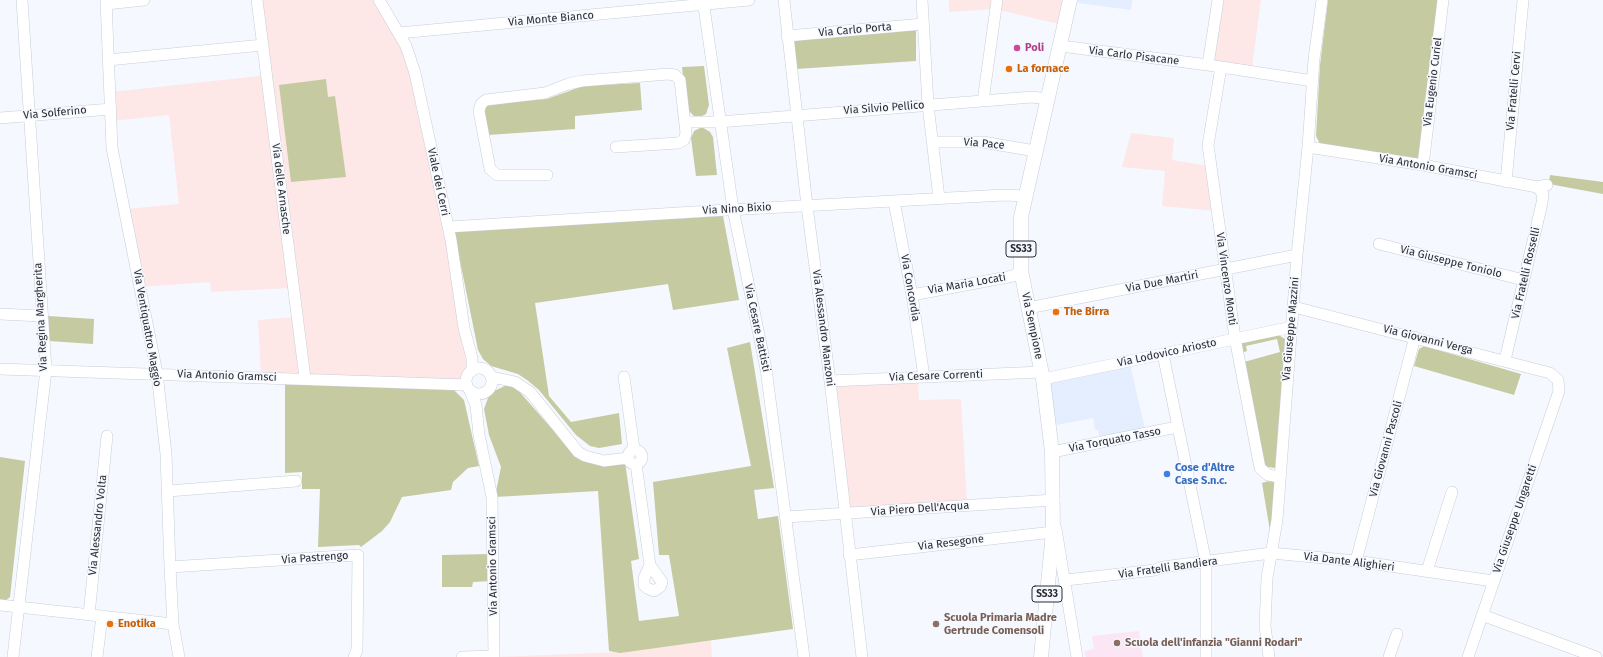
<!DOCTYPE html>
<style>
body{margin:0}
canvas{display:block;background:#f5f8fe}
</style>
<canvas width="1603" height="657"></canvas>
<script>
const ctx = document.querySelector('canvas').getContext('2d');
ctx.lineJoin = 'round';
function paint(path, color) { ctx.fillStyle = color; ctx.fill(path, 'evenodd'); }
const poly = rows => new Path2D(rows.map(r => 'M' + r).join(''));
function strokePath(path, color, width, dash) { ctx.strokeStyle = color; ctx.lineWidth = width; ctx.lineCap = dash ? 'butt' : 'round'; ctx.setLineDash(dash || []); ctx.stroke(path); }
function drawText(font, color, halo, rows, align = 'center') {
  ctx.font = font + ' "Fira Sans",sans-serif'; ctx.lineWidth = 3; ctx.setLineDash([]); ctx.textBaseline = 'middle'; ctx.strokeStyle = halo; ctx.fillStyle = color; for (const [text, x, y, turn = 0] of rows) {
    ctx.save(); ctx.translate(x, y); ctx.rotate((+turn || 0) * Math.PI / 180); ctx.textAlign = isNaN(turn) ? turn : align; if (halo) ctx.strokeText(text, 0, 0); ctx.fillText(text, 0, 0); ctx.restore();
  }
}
paint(poly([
 [1078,0,1132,0,1131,10,1078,3],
 [1129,360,1145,429,1100,439,1098,430,1095,430,1093,418,1051,426,1042,377]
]), '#e5eefe');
paint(poly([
 [259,0,377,0,404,47,449,240,469,371,465,378,441,382,261,375,258,320,295,317,291,288,211,292,210,282,141,287,126,209,179,204,169,115,112,121,111,92,268,75],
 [949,0,1068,0,1063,25,995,9,949,12],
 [1220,0,1261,0,1252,68,1212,63],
 [1131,133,1174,138,1172,160,1209,166,1216,211,1162,206,1165,171,1122,167],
 [918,377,919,400,961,399,967,504,846,512,832,382],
 [711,640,712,657,495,657,619,652]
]), '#fee8e7');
paint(poly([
 [1139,631,1143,657,1086,657,1084,651,1094,649,1092,636]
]), '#fce6f5');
paint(poly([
 [1328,0,1438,0,1419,156,1417,160,1320,144,1316,136,1320,65],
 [916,27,916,61,796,69,793,39],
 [704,66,709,105,706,114,702,116,695,117,687,109,682,67],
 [326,79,328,97,335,96,346,177,291,182,279,85],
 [640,83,642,110,575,116,575,129,488,135,484,108,490,104,547,99,583,86],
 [702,127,710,132,713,137,717,175,696,176,691,138,694,131],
 [1550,175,1603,182,1603,194,1549,184],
 [723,216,739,300,673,310,668,284,535,303,549,396,571,422,619,413,622,444,599,448,590,446,576,435,539,390,527,380,518,374,491,366,483,359,478,350,454,231],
 [48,316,94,319,93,344,49,341],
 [1279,335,1286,340,1275,468,1261,466,1244,362,1280,352,1277,339,1246,346,1247,351,1242,353,1241,343],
 [750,342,774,488,754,490,758,519,778,516,793,629,620,653,609,651,598,491,495,497,501,467,489,435,484,409,488,398,492,392,507,385,517,389,574,454,625,462,639,559,631,561,639,621,679,616,669,555,659,555,653,482,751,466,727,348],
 [1424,346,1521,374,1514,395,1414,366,1419,349],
 [285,384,454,390,464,400,479,466,468,468,453,482,451,490,402,497,390,522,382,531,361,547,359,545,318,547,320,489,302,489,302,472,285,473],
 [0,457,25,461,10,597,5,601,0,601],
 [1269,481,1276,483,1270,531,1262,483],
 [490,554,491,581,473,582,472,587,442,587,442,555]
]), '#c5caa1');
const minor = poly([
 [106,0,112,148,157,373,166,454,170,567,173,624,179,657],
 [257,0,305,378],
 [379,0,406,46,415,73,451,240,464,328,472,358,472,371],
 [703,0,733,209,766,369,804,657],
 [784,0,807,206,830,381,862,657],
 [922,0,928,105,939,198],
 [106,4,144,0],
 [399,33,749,0],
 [787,36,923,24],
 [1061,46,1208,65,1313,81],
 [108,60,263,45],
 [1208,65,1218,0],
 [1221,67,1208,145,1235,338,1260,468,1268,475,1280,477],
 [983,101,997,0],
 [0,118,111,109],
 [685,122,719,122,1032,97,1048,99],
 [933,142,983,142,1035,151],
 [1308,147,1423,165,1537,187,1547,185],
 [1423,165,1443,0],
 [547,175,497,175,490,169,479,111,481,104,486,100,545,93,568,84,582,81,668,74,675,75,680,80,686,133,684,140,678,143,616,147],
 [1506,182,1523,0],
 [894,201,912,295,924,377],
 [448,227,727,210,1004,195,1026,196],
 [1379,244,1524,280],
 [912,295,1013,276,1021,271],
 [1294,307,1550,373,1558,380,1559,391,1468,657],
 [1028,308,1297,255],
 [0,314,42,316],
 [1163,354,1206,563,1206,657],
 [1505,360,1542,203,1543,194,1537,187],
 '466 381a13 13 0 1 1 26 0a13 13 0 1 1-26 0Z',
 [0,369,467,385],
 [492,377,515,382,530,392,578,452,585,456,604,461,628,458],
 [624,377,634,449],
 [1043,379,1292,327],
 [830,381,1042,372],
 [470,391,476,405,479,435,492,497,494,657],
 '628 457a7 7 0 1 1 14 0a7 7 0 1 1-14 0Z',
 [1052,452,1177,427],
 [636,464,650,565,644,578,644,585,647,588,654,591,660,587,662,582,650,565],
 [168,491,296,481],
 [786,517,1054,500],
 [1056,529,1077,657],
 [849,555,1053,532],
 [1356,561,1415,337],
 [170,567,358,555,357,650,354,657],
 [1427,571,1452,492],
 [1066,580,1155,570,1163,567,1271,553,1356,561,1493,581],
 [0,605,173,624],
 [89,615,107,436],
 [1482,615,1596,657],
 [13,657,46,370,22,0],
 [97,657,102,616],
 [462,657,494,656],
 [1269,657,1265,626,1267,578,1277,520,1297,255,1308,147,1314,59,1322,0],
 [1389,657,1397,634]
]);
const major = poly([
 [1041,657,1053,532,1052,452,1043,379,1021,271,1021,217,1070,0]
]);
strokePath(minor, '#c8cdd6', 12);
strokePath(major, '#c8cdd6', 15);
strokePath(minor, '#fff', 11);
strokePath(major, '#fff', 14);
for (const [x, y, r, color] of [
 [1017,48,4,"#d1479c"],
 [1009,69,4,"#e8710a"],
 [1056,312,4,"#e8710a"],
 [1167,474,4,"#3f7fe0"],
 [110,624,4,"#e8710a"],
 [936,624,4,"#8d6e63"],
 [1117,643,4,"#8d6e63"]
]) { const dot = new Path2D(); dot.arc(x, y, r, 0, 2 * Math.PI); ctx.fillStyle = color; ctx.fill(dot); strokePath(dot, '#f5f8fe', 1.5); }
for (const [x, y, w] of [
 [1021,249,30],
 [1047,594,30]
]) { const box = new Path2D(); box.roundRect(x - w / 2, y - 8, w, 16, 3); ctx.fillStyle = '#f5f8fe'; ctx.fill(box); strokePath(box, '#2a2c30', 1); }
drawText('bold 10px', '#2a2c30', null, [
 ["SS33",1021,249],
 ["SS33",1047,594]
]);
drawText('11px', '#2a2c30', '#f5f8fe', [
 ["Via Monte Bianco",551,19,-5],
 ["Via Carlo Porta",855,30,-5],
 ["Via Carlo Pisacane",1134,56,7],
 ["Via Eugenio Curiel",1433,82,-83],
 ["Via Fratelli Cervi",1514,91,-85],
 ["Via Silvio Pellico",884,108,-4],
 ["Via Solferino",55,113,-5],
 ["Via Pace",984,144,5],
 ["Via Antonio Gramsci",1428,167,10],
 ["Viale dei Cerri",438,182,78],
 ["Via delle Arnasche",281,189,83],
 ["Via Nino Bixio",737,209,-3],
 ["Via Giuseppe Toniolo",1451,262,14],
 ["Via Fratelli Rosselli",1526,273,-77],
 ["Via Vincenzo Monti",1226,279,82],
 ["Via Due Martiri",1162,282,-11],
 ["Via Maria Locati",967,284,-10],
 ["Via Concordia",910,288,80],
 ["Via Regina Margherita",41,317,-93],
 ["Via Sempione",1032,326,78],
 ["Via Ventiquattro Maggio",147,328,80],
 ["Via Cesare Battisti",757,328,78],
 ["Via Alessandro Manzoni",823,328,83],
 ["Via Giuseppe Mazzini",1291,329,-85],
 ["Via Giovanni Verga",1428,340,14],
 ["Via Lodovico Ariosto",1167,353,-12],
 ["Via Antonio Gramsci",227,376,2],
 ["Via Cesare Correnti",936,376,-2],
 ["Via Torquato Tasso",1115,440,-11],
 ["Via Giovanni Pascoli",1386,449,-75],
 ["Via Piero Dell'Acqua",920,509,-4],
 ["Via Giuseppe Ungaretti",1515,519,-71],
 ["Via Alessandro Volta",98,525,-84],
 ["Via Resegone",951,543,-7],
 ["Via Pastrengo",315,558,-4],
 ["Via Dante Alighieri",1349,562,7],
 ["Via Antonio Gramsci",493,566,-91],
 ["Via Fratelli Bandiera",1168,568,-8]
]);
drawText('bold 11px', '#b23c85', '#f5f8fe', [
 ["Poli",1025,48]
], 'left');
drawText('bold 11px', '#c56008', '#f5f8fe', [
 ["La fornace",1017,69],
 ["The Birra",1064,312],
 ["Enotika",118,624]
], 'left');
drawText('bold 11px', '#366cbe', '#f5f8fe', [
 ["Cose d'Altre",1175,468],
 ["Case S.n.c.",1175,481]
], 'left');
drawText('bold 11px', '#785e54', '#f5f8fe', [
 ["Scuola Primaria Madre",944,618],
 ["Gertrude Comensoli",944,631],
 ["Scuola dell'infanzia \"Gianni Rodari\"",1125,643]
], 'left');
</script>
